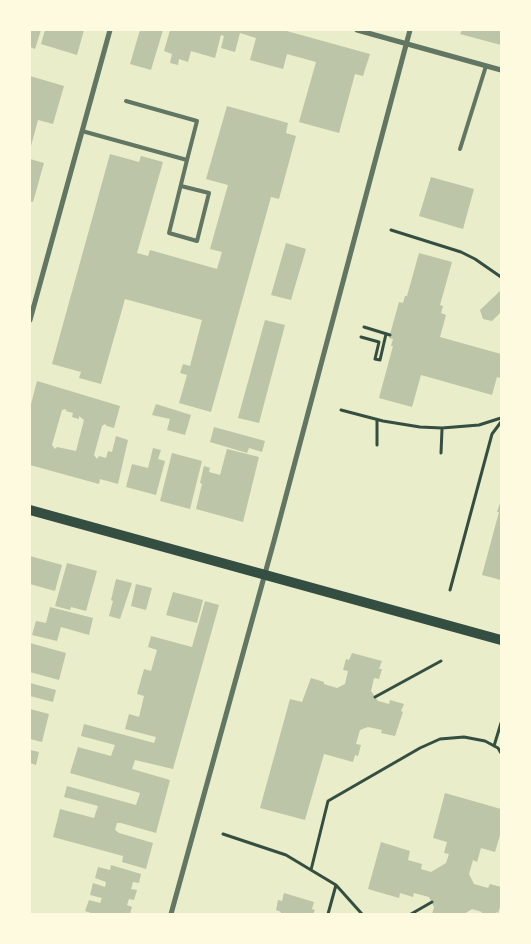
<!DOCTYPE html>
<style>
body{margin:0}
#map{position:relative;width:531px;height:944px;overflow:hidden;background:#e9edc9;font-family:Lato,sans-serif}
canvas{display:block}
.frame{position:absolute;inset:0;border:31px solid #fefae0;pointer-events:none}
</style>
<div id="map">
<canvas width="531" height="944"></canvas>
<div class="frame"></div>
</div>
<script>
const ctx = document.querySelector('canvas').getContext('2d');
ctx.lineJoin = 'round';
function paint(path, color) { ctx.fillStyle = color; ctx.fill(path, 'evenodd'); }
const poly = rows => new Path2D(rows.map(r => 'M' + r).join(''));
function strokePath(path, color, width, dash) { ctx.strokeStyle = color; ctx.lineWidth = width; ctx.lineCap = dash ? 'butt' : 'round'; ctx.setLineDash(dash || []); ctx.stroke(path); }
paint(poly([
 [30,30,41,30,35,49,30,47],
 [45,30,84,30,77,55,41,44],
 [140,30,163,30,151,70,130,64],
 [170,30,283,30,370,54,363,76,355,74,339,133,299,122,316,62,287,54,283,69,250,60,256,38,240,33,235,52,221,48,224,36,221,35,215,58,191,51,188,62,179,59,178,65,170,63,172,54,164,51],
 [462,30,501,30,501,45,460,34],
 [30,76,64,86,53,124,38,120,31,146],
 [227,106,288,123,286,133,296,136,279,199,271,197,211,412,179,403,187,375,180,373,183,364,190,366,202,320,125,299,101,384,79,378,81,372,52,364,110,154,139,162,141,156,163,162,137,253,148,256,150,250,217,269,222,252,210,249,228,185,206,179],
 [30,159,44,163,33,202,30,201],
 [431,177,474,189,463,229,419,216],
 [286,243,306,249,291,300,271,295],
 [419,253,452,262,440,305,443,306,441,313,446,315,440,337,501,354,501,378,497,377,492,395,421,375,412,407,379,398,393,346,391,346,393,339,389,338,399,302,403,303,405,296,407,296],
 [500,291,501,312,492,321,483,319,480,310],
 [265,320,285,325,259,423,238,418],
 [37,381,120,406,114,428,107,426,105,424,102,426,94,455,97,459,99,456,106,458,108,451,112,452,116,436,128,440,118,484,100,479,99,484,30,465,30,408],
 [66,409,66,411,73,413,72,417,79,419,79,416,84,420,76,451,57,447,55,449,52,445,62,410],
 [156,404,191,415,185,435,167,430,170,419,152,415],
 [214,427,265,441,262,452,249,448,247,453,210,442],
 [153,448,161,450,158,459,165,461,156,495,126,487,132,464,148,468],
 [227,449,259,457,243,522,196,509,202,484,200,483,204,466,210,468,209,472,220,475],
 [172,453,202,461,190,509,160,501],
 [501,500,501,580,482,575,499,512,497,512],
 [30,556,62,565,55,591,30,584],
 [67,563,97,571,86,611,71,607,70,610,55,606],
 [116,579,132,583,120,619,109,616,113,601,111,600],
 [136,584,152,588,146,610,131,606],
 [173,592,203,600,197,623,166,615],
 [205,601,219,605,173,769,135,760,132,769,170,780,156,833,121,823,117,823,115,830,119,833,153,843,146,869,122,862,123,856,53,837,60,809,94,818,98,806,64,797,67,786,136,805,140,793,70,773,78,747,111,756,115,745,81,736,84,724,154,743,156,737,125,729,129,714,139,717,144,696,137,694,140,683,144,669,151,671,157,650,148,647,151,636,192,647],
 [50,607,93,618,89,635,61,627,57,641,32,635,36,621,46,623],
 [30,643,66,653,59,680,30,672],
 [352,653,382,661,379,669,382,669,379,679,374,678,371,691,378,701,389,704,390,700,404,704,401,711,403,712,395,736,381,733,382,730,368,727,360,730,356,744,361,745,358,756,355,755,353,762,324,754,305,820,260,808,290,699,302,702,311,678,324,682,324,684,337,688,345,684,348,671,343,670,346,659,349,660],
 [30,683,56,690,53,702,30,696],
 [30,709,49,714,42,742,30,739],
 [30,750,39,752,36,765,30,763],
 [445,793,501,809,501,832,495,852,481,848,477,862,473,860,469,874,474,884,488,888,490,884,501,887,501,904,498,913,496,912,496,914,481,914,482,912,472,909,464,914,432,914,434,907,429,897,414,893,413,897,400,893,399,898,368,889,381,842,410,851,408,860,422,864,421,869,431,872,446,863,449,854,444,853,447,842,433,838],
 [111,865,141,874,139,883,133,882,131,889,137,890,134,900,129,899,127,905,132,907,130,914,94,914,85,911,89,900,100,903,102,898,90,895,93,883,105,887,106,882,95,878,98,867,110,870],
 [284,893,314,902,312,909,315,910,313,914,280,914,281,912,276,910,278,900,282,901]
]), '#bcc5a7');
strokePath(poly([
 [391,230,461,252,475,259,501,277],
 [364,327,390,335],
 [361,337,379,342,375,359,380,360,386,334],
 [341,410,383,421,420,427,442,428,479,425,501,418],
 [377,445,377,420],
 [441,453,442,429],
 [450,590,492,434,501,422],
 [375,697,441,661],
 [494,746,501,723],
 [223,834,286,855,336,885,362,914],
 [311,870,328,801,420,748,440,739,464,737,485,741,498,748,501,753],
 [328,914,336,885],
 [411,914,432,902]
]), '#344e41', 3);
strokePath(poly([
 [82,131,187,160,197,121,126,101],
 [460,149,486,66],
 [181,186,209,193,197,241,169,233,187,160]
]), '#617663', 4);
strokePath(poly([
 [357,30,501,70],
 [30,320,110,30],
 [171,914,274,541,410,30]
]), '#617663', 5);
strokePath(poly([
 [30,510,501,640]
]), '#344e41', 10);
</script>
